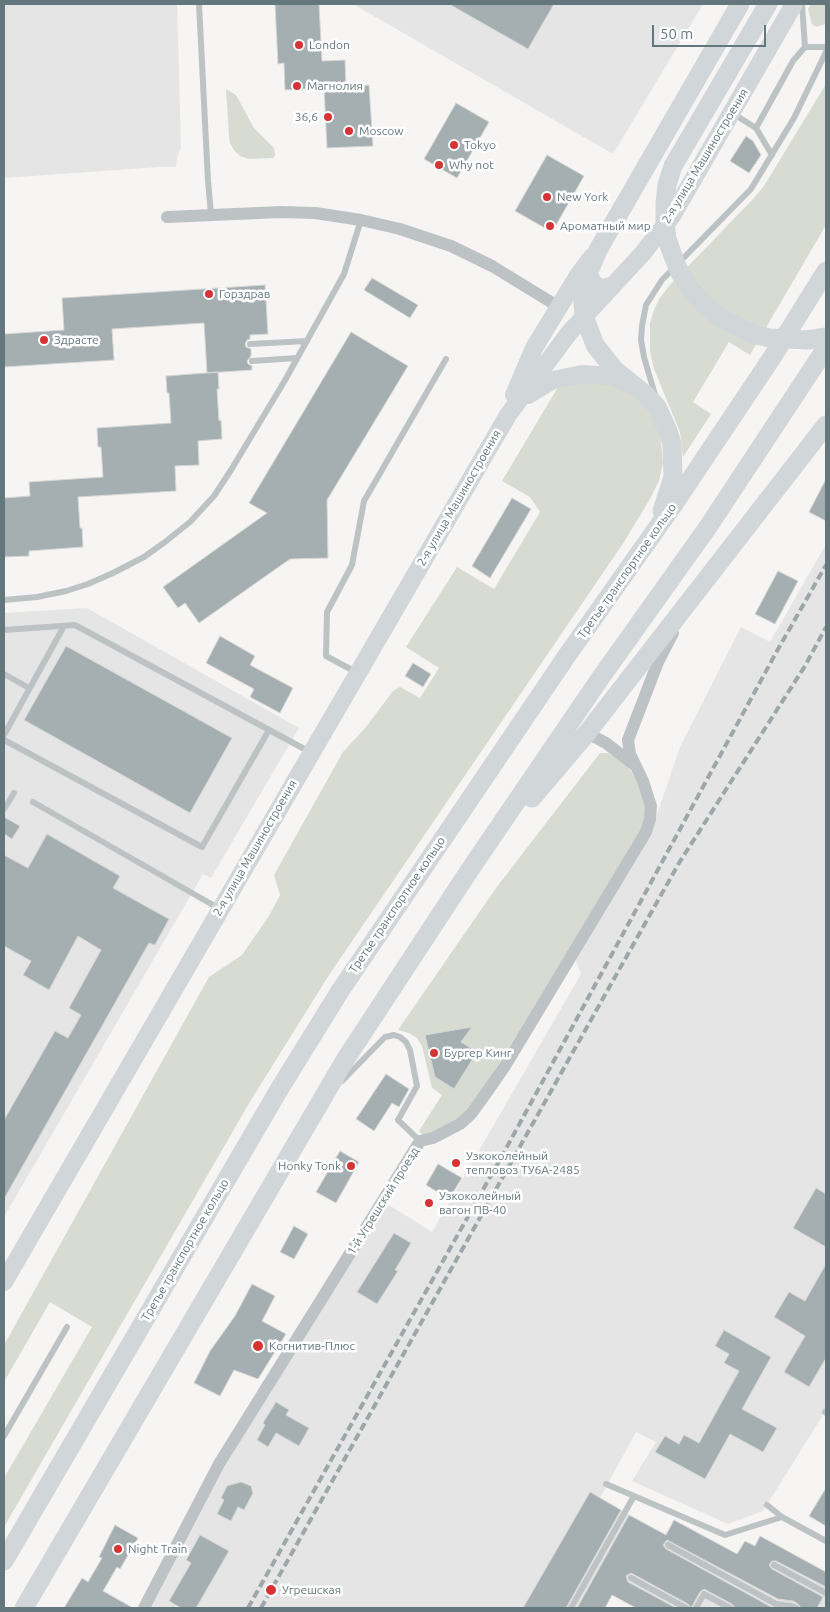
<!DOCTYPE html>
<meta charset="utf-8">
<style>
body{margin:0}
#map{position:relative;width:830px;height:1612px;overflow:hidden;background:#f6f5f3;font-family:Ubuntu,sans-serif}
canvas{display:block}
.frame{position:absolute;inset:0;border:5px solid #63777c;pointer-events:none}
.scale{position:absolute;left:652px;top:25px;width:114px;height:22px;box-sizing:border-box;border:2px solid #63777c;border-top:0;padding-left:6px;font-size:15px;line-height:18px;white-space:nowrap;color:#63777c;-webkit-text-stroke:4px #fff;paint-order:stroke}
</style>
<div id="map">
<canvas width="830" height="1612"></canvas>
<div class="frame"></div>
<div class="scale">50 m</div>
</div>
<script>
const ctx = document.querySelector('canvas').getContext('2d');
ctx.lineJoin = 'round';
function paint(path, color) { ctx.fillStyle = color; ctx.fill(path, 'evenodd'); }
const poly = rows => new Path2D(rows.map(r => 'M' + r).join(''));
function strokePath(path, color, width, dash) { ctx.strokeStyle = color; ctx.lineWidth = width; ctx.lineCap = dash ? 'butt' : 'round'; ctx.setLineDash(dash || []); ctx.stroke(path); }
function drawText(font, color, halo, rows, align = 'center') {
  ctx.font = font + ' Ubuntu,sans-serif'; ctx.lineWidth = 5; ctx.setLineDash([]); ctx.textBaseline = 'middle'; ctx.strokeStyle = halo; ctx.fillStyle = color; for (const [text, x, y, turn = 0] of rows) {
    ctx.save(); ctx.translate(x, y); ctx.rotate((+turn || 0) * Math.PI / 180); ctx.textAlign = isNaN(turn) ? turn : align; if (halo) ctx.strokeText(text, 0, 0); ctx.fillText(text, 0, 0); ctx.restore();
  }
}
paint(poly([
 [4,4,177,4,181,148,177,157,176,167,159,167,4,178],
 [353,4,703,4,613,154],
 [826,544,826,1410,763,1511,728,1524,632,1481,656,1442,636,1432,600,1498,666,1535,674,1520,737,1554,745,1541,755,1546,760,1536,826,1572,826,1608,636,1608,612,1595,605,1608,151,1608,223,1470,384,1202,432,1232,581,974,575,959,651,832,680,747,741,627,770,642],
 [87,608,299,728,211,878,203,874,4,1217,4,613]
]), '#e4e5e4');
paint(poly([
 [811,4,826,4,826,24,816,27,812,24,808,9],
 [826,84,826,225,750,355,729,342,693,402,711,414,683,457,680,432,654,369,650,351,650,323,654,310,659,299,669,286,753,199,764,186],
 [226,89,236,95,254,128,274,148,275,155,273,158,249,159,240,156,234,150,230,143,229,135],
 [570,382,608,383,631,392,650,413,660,433,663,463,659,481,650,499,624,542,329,975,251,1100,4,1527,4,1478,92,1327,50,1302,4,1382,4,1345,209,977,242,955,269,916,280,895,274,875,343,752,366,727,393,691,400,687,420,698,439,668,406,647,457,567,494,589,540,512,530,497,502,481,558,387],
 [600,753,608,753,619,759,630,770,639,784,646,809,641,831,478,1098,456,1121,424,1136,419,1131,442,1095,432,1088,422,1046,417,1038,409,1033,398,1030,496,888]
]), '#d7dbd2');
const building = poly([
 [275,4,319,4,322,61,345,60,346,87,369,85,373,146,327,148,324,88,285,90,284,63,278,64,275,4],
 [449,4,554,4,528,49,449,4],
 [456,103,489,122,457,178,424,159,456,103],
 [746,136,753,141,761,155,749,173,730,161,746,136],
 [547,155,584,176,552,232,515,211,547,155],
 [372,278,418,305,410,318,364,290,372,278],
 [265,285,268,334,250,335,250,339,247,340,245,344,246,347,251,349,251,356,247,361,248,364,252,366,252,370,207,373,204,323,112,329,114,360,4,367,4,334,64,330,62,298,265,285],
 [351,332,408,366,327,500,328,558,290,559,199,623,185,603,178,608,163,587,267,513,249,503,351,332],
 [218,372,219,389,217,389,219,421,221,420,222,439,198,441,199,465,175,466,176,491,78,497,80,528,82,528,83,547,29,551,29,556,4,557,4,498,30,496,29,482,103,477,101,447,98,447,97,428,171,423,169,393,167,393,166,376,218,372],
 [826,479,826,521,809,512,826,479],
 [512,498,531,509,490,578,472,566,512,498],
 [778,571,798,581,775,624,755,614,778,571],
 [220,636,255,656,250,665,293,688,280,713,250,697,254,689,206,663,220,636],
 [66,646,232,738,190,813,24,720,66,646],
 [413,663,431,674,423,687,405,676,413,663],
 [4,817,20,826,12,839,4,834,4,817],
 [47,834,120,876,113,888,169,919,155,945,149,943,4,1199,4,1120,55,1031,68,1038,81,1015,69,1008,101,950,78,936,49,990,23,975,31,961,4,946,4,855,28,868,47,834],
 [472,1027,461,1042,477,1052,454,1089,435,1077,425,1035,472,1027],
 [386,1074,409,1089,399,1107,392,1103,374,1131,356,1119,386,1074],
 [340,1151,359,1162,336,1203,316,1192,340,1151],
 [438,1164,462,1178,449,1199,426,1185,438,1164],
 [816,1188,826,1194,826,1247,793,1228,816,1188],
 [294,1226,308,1234,294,1259,280,1252,294,1226],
 [394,1233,411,1243,395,1270,398,1271,377,1304,357,1292,394,1233],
 [826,1264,826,1358,809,1387,784,1372,805,1336,774,1317,789,1292,805,1301,826,1264],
 [252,1284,275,1296,262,1321,286,1334,258,1379,234,1370,220,1396,194,1383,210,1351,235,1316,252,1284],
 [724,1330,771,1357,742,1409,777,1428,763,1452,730,1434,705,1479,655,1452,665,1436,679,1444,684,1435,699,1443,739,1371,724,1363,729,1354,715,1346,724,1330],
 [276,1402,289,1410,286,1415,309,1428,299,1446,276,1433,268,1447,257,1440,265,1425,263,1423,276,1402],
 [241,1482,251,1486,253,1493,244,1510,238,1507,231,1521,217,1514,224,1500,221,1498,227,1486,241,1482],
 [826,1488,826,1526,809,1516,826,1488],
 [590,1492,621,1510,566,1608,523,1608,590,1492],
 [629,1515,666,1535,674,1520,737,1554,745,1541,755,1546,760,1536,826,1572,826,1587,776,1561,772,1561,769,1565,772,1569,823,1597,817,1608,801,1608,798,1604,793,1601,778,1599,667,1540,663,1545,666,1549,773,1608,735,1608,732,1604,704,1589,700,1592,691,1608,688,1604,631,1573,626,1576,628,1582,676,1608,636,1608,612,1595,605,1608,577,1608,629,1515],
 [115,1525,138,1538,120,1569,117,1567,103,1591,133,1608,64,1608,82,1578,88,1582,102,1558,99,1557,115,1525],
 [200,1535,229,1551,196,1608,181,1608,169,1601,191,1563,186,1560,200,1535]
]);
paint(building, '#a5afb2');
strokePath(building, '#d7d7d5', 1);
strokePath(poly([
 [199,4,208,181,211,214],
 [802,4,805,47],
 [732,113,756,128],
 [772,155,756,128,793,61,805,47,826,47],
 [250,344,307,341],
 [252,361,297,358],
 [655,395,644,357,641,340,642,326,646,305,662,280,751,189,794,118,826,52],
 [4,600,37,597,66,591,88,584,113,573,144,557,165,542,190,522,214,496,231,470,284,382,344,274,361,220],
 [4,630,75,625,310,752],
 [356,672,326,656,327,612,352,565,364,501,446,359],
 [4,674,29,688],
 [4,735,64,626],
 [4,740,202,847,269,730],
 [33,802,220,909],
 [4,809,14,793],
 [342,1081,385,1037,394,1035,400,1037,406,1042,410,1050,417,1086,398,1120,420,1141],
 [825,1412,826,1413],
 [4,1436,67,1327],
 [606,1484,725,1535,782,1517,826,1541],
 [767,1505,782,1517],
 [668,1545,776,1604,792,1606,796,1608],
 [774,1565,826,1593],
 [631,1578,686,1608],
 [571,1608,634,1496],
 [696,1608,704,1594,730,1608]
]), '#bdc3c4', 6);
strokePath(poly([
 [167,217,281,212,315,213,361,220,400,229,451,246,492,266,559,307],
 [587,733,606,743,633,764],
 [144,1608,219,1464,420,1141,433,1138,460,1124,471,1114,482,1099,505,1066,646,832,650,819,651,806,643,781,630,754,628,740,658,662,673,633]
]), '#bdc3c4', 12);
strokePath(poly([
 [514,395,534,348,579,274,592,257],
 [528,395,553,380,582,374,611,376,630,384],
 [4,1282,508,415,569,333,643,253,672,216,794,4]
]), '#d1d6d8', 18);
strokePath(poly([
 [768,4,673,166,667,185,665,203,665,222,667,239,673,256,680,273,691,290,705,305,719,317,753,334,770,338,807,340,826,337],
 [588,274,594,285,602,289,612,286],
 [662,511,673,477,672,444,668,431,657,407,646,395,614,369,595,345,584,316,583,304,584,291,588,274,598,250,740,4],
 [532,798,587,733,826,425],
 [4,1561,280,1088,340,991,566,657,674,504,773,356,826,271],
 [24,1608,345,1060,469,871,599,680,708,527,826,348]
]), '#d1d6d8', 19);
strokePath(poly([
 [248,1608,502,1156,777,651,826,565],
 [261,1608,679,863,805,666,826,627]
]), '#9da6a9', 4, [8, 4]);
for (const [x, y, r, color] of [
 [299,45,5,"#d63335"],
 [297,86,5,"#d63335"],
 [328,117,5,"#d63335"],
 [349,131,5,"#d63335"],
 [454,145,5,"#d63335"],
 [439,165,5,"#d63335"],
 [547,197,5,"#d63335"],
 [550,226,5,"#d63335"],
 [209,294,5,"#d63335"],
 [44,340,5,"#d63335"],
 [434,1053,5,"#d63335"],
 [456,1163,5,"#d63335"],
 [351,1166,5,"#d63335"],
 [429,1203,5,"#d63335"],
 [258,1346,6,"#d63335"],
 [118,1549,5,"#d63335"],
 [271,1590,6,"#d63335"]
]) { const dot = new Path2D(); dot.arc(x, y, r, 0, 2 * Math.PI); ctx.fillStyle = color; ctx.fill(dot); strokePath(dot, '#fff', 2); }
drawText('12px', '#63777c', '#fff', [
 ["London",309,45],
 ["Магнолия",307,86],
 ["36,6",318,117,"right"],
 ["Moscow",359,131],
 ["Tokyo",464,145],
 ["Why not",449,165],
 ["New York",557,197],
 ["Ароматный мир",560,226],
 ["Горздрав",219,294],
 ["Здрасте",54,340],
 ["Бургер Кинг",444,1053],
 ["Узкоколейный",466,1156],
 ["тепловоз ТУ6А-2485",466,1170],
 ["Honky Tonk",341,1166,"right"],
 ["Узкоколейный",439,1196],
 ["вагон ПВ-40",439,1210],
 ["Когнитив-Плюс",269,1346],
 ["Night Train",128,1549],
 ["Угрешская",282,1590]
], 'left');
drawText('12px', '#63777c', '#fff', [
 ["2-я улица Машиностроения",705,156,-59],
 ["2-я улица Машиностроения",459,498,-60],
 ["Третье транспортное кольцо",627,571,-55],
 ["2-я улица Машиностроения",255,848,-60],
 ["Третье транспортное кольцо",397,905,-56],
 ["1-й Угрешский проезд",383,1201,-58],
 ["Третье транспортное кольцо",185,1250,-60]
]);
</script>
